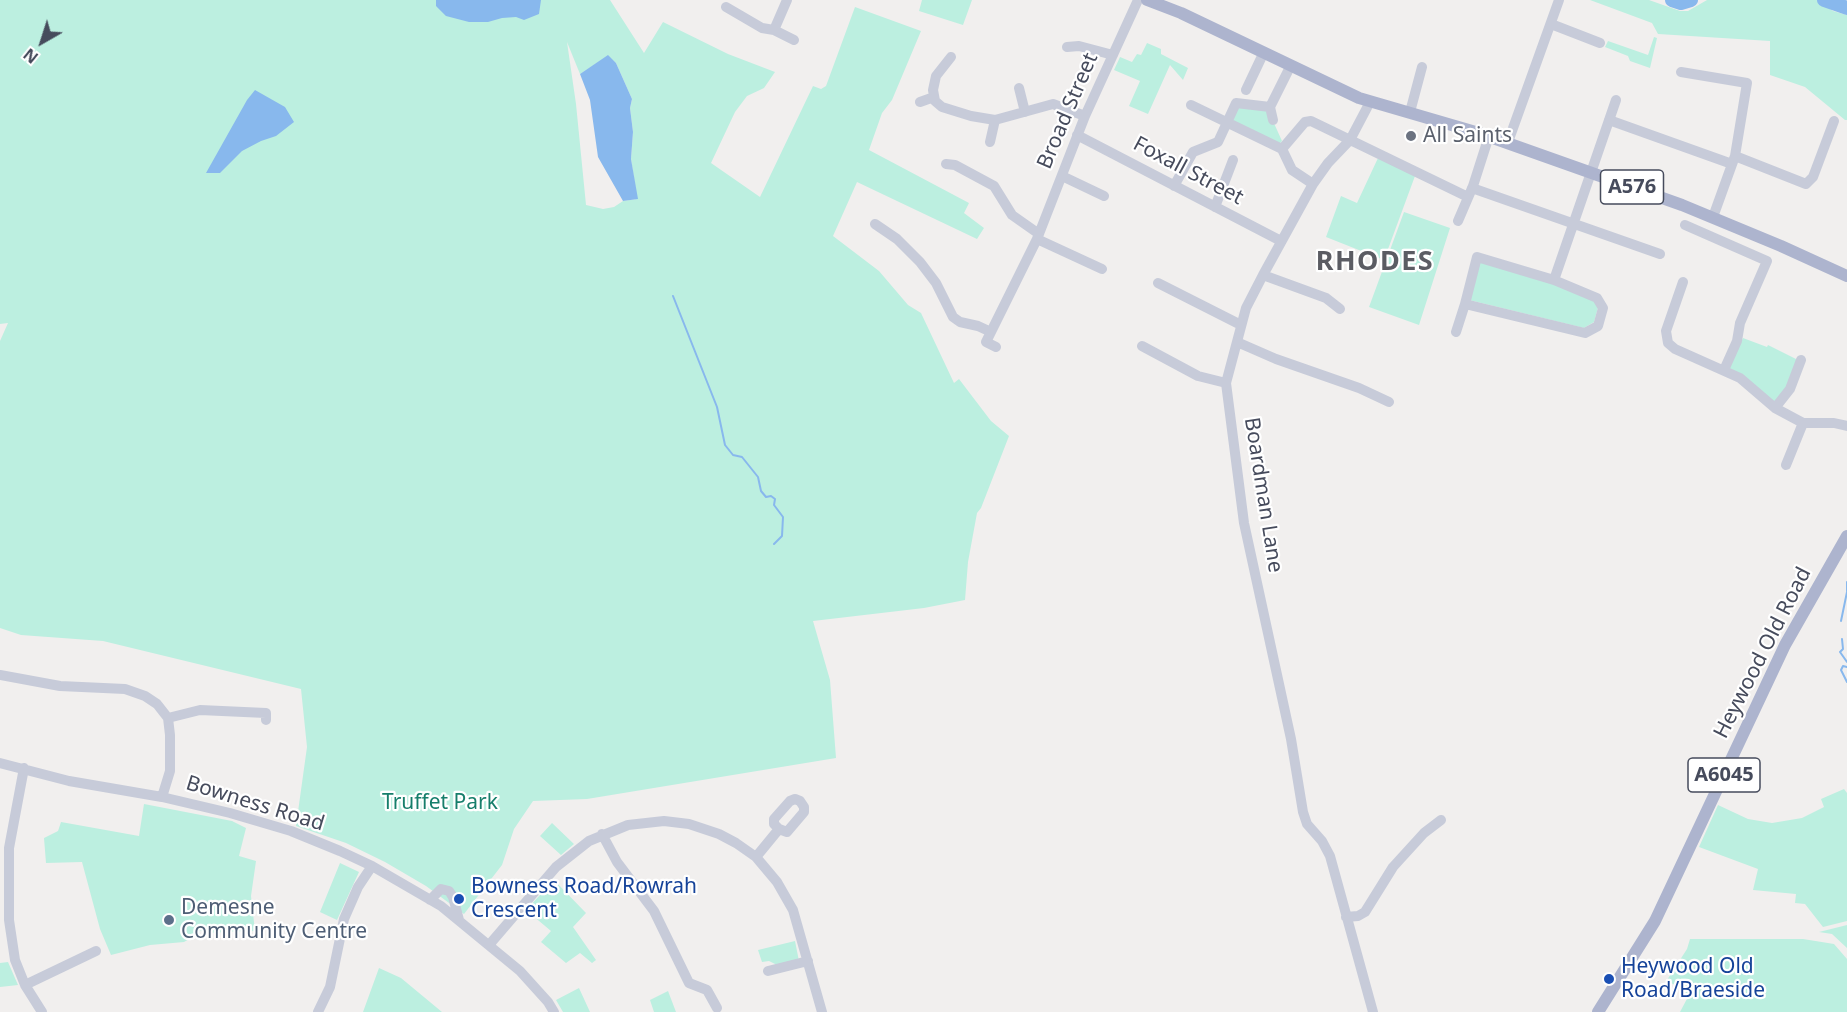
<!DOCTYPE html>
<style>
body{margin:0}
#map{position:relative;width:1847px;height:1012px;overflow:hidden;background:#f1efee;font-family:"Noto Sans",sans-serif}
canvas{display:block}
.north{position:absolute;left:12px;top:12px;width:60px;height:60px;-webkit-text-stroke:4px #fff;paint-order:stroke;rotate:219deg;font-size:16px;font-weight:700;line-height:24px;text-align:center;color:#464b5c}
.north::after{content:'';display:block;margin:auto;width:21px;height:27px;background:#464b5c;clip-path:polygon(50% 0,100% 100%,50% 72%,0 100%)}
</style>
<div id="map">
<canvas width="1847" height="1012"></canvas>
<div class="north">N</div>
</div>
<script>
const ctx = document.querySelector('canvas').getContext('2d');
ctx.lineJoin = 'round';
function paint(path, color) { ctx.fillStyle = color; ctx.fill(path, 'evenodd'); }
const poly = rows => new Path2D(rows.map(r => 'M' + r).join(''));
function strokePath(path, color, width, dash) { ctx.strokeStyle = color; ctx.lineWidth = width; ctx.lineCap = dash ? 'butt' : 'round'; ctx.setLineDash(dash || []); ctx.stroke(path); }
function drawText(font, color, halo, rows, align = 'center') {
  ctx.font = font + ' "Noto Sans",sans-serif'; ctx.lineWidth = 4.5; ctx.setLineDash([]); ctx.textBaseline = 'middle'; ctx.strokeStyle = halo; ctx.fillStyle = color; for (const [text, x, y, turn = 0] of rows) {
    ctx.save(); ctx.translate(x, y); ctx.rotate((+turn || 0) * Math.PI / 180); ctx.textAlign = isNaN(turn) ? turn : align; if (halo) ctx.strokeText(text, 0, 0); ctx.fillText(text, 0, 0); ctx.restore();
  }
}
paint(poly([
 [0,0,610,0,644,53,663,22,728,54,775,72,764,88,747,96,735,112,711,163,760,197,813,86,821,89,826,86,855,7,921,31,892,100,882,113,869,150,969,203,964,213,984,228,977,239,857,182,833,236,879,271,908,305,921,313,954,383,959,379,991,421,1009,436,981,508,977,513,968,562,965,600,924,608,813,621,830,680,836,758,587,799,533,801,514,829,502,865,464,914,426,886,385,862,346,843,296,826,307,747,301,689,103,641,21,635,0,628,0,341,8,323,0,324],
 [567,42,580,74,608,56,616,63,632,99,630,108,633,132,631,159,637,199,623,201,614,207,603,209,586,205,576,104],
 [922,0,972,0,963,25,919,11],
 [1590,0,1649,0,1680,11,1688,11,1707,0,1817,0,1833,11,1847,15,1847,120,1845,120,1805,87,1770,75,1770,41,1658,34,1652,23],
 [1654,37,1657,38,1650,68,1630,61,1628,56,1605,47,1608,41,1648,55],
 [1147,43,1161,49,1161,54,1188,68,1183,80,1170,65,1148,114,1129,106,1140,81,1114,70,1120,57,1132,62,1137,54,1141,55],
 [1238,105,1268,110,1282,141,1279,144,1230,122],
 [1378,158,1415,176,1384,260,1326,237,1341,196,1357,203],
 [1404,212,1450,228,1419,325,1369,307],
 [1481,260,1593,297,1599,304,1594,322,1584,328,1469,300],
 [1743,338,1767,347,1768,345,1798,360,1788,389,1774,405,1728,369],
 [1844,789,1847,793,1847,921,1823,927,1805,904,1795,903,1796,894,1753,890,1758,869,1699,847,1718,805,1748,819,1772,823,1802,818,1824,807,1821,799],
 [144,804,232,821,246,828,239,856,256,861,251,896,255,931,205,933,200,930,198,934,184,942,150,945,111,955,100,929,82,862,46,863,44,838,58,831,61,822,139,836],
 [552,823,574,844,561,855,540,836],
 [340,863,359,872,337,920,320,912],
 [554,880,586,913,573,927,596,960,592,963,580,953,566,963,541,942,551,931,526,910],
 [1847,925,1847,948,1832,934,1819,932],
 [1690,939,1803,939,1834,944,1847,959,1847,1012,1680,1012,1689,995,1667,980,1687,949],
 [795,941,799,961,777,965,769,961,762,962,758,950],
 [8,962,18,985,0,987,0,963],
 [379,968,401,978,442,1012,363,1012],
 [579,988,590,1012,563,1012,556,1000],
 [668,991,676,1012,654,1012,650,1000]
]), '#bcefe0');
paint(poly([
 [436,0,541,0,539,14,524,20,516,17,502,18,488,22,469,22,446,16,436,6],
 [608,55,616,63,632,99,630,108,633,132,631,159,638,199,623,201,598,157,590,100,580,74],
 [255,90,285,107,294,122,276,136,261,141,242,151,220,173,206,173,247,100]
]), '#88b8ed');
strokePath(poly([
 [673,296,717,407,725,445,733,455,742,457,758,477,761,491,766,497,771,496,775,499,774,505,783,517,782,536,774,544],
 [1847,582,1847,591],
 [1841,621,1847,592],
 [1842,639,1843,649,1840,652,1847,662],
 [1847,667,1843,666,1841,670,1847,682]
]), '#88b8ed', 2);
strokePath(poly([
 [1672,0,1681,3,1691,0],
 [1824,0,1847,8]
]), '#88b8ed', 14);
strokePath(poly([
 [726,7,762,28,774,30,794,40],
 [1551,24,1600,43],
 [774,30,787,0],
 [1067,47,1079,46,1113,55],
 [951,57,936,76,933,90,935,101,942,107,971,116,995,120,1053,104,1085,116],
 [1681,72,1747,83,1735,156,1713,217],
 [1019,88,1025,112],
 [1246,90,1264,52],
 [920,102,934,97],
 [1370,102,1350,140,1328,163,1313,184,1263,275,1246,308,1226,383,1244,523,1291,739,1303,812,1307,824,1322,841,1330,856,1373,1012],
 [1191,105,1282,149,1292,170,1313,184],
 [1270,107,1291,65],
 [1410,112,1422,67],
 [1609,120,1732,164],
 [1077,135,1281,241],
 [990,142,995,120],
 [1508,142,1559,0],
 [1282,149,1305,122,1311,121,1468,197],
 [1735,156,1806,184,1813,177,1834,121],
 [946,164,955,165,994,186,1012,215,1039,234],
 [1062,176,1104,196],
 [1174,186,1193,152,1218,142,1236,103,1270,107,1273,120],
 [1472,188,1660,254],
 [1215,207,1233,160],
 [1458,221,1473,186,1489,136],
 [875,224,897,239,920,262,936,283,953,317,960,322,978,326,991,332],
 [1685,225,1767,261,1740,323,1737,341,1724,370],
 [1037,239,1102,269],
 [1263,275,1326,298,1340,309],
 [1554,280,1616,100],
 [1683,282,1666,331,1668,343,1675,349,1740,378,1775,408],
 [1158,283,1241,325],
 [1456,332,1465,304,1585,333,1598,326,1603,308,1597,298,1554,280,1477,257,1465,304],
 [1237,342,1276,359,1359,388,1389,402],
 [1142,346,1198,376,1226,383],
 [996,347,986,342,1037,239,1085,116,1138,0],
 [1801,360,1790,389,1775,408,1803,423,1834,423,1847,426],
 [1786,465,1803,423],
 [0,675,60,686,125,689,145,696,157,704,168,718,170,735,170,771,162,797],
 [168,718,200,710,266,713,266,720],
 [0,763,69,781,162,797,230,813,291,831,340,851,372,866,441,906,520,971,548,1002,554,1012],
 [24,768,9,848,9,920,15,960,25,985,42,1012],
 [602,834,617,862,654,911,689,983,707,990,717,1008],
 [756,857,779,829,787,832,804,812,804,807,800,801,795,799,790,801,774,819,774,824,779,829],
 [430,900,441,889,449,891,453,897,459,920],
 [1346,917,1358,916,1365,912,1393,867,1424,833,1441,820],
 [489,945,556,867,589,841,628,825,664,821,689,824,719,834,736,843,756,857,777,882,793,910,822,1012],
 [768,971,808,961],
 [25,985,96,951],
 [318,1012,330,987,344,919,358,887,372,866]
]), '#c7cbd9', 10);
strokePath(poly([
 [1147,0,1181,13,1359,98,1479,133,1682,205,1781,246,1847,276],
 [1598,1012,1655,921,1785,645,1847,536]
]), '#adb4ce', 12);
for (const [x, y, r, color] of [
 [1411,136,6,"#6b7280"],
 [459,899,6,"#1a4fb4"],
 [169,920,6,"#5c6f8a"],
 [1609,979,6,"#1a4fb4"]
]) { const dot = new Path2D(); dot.arc(x, y, r, 0, 2 * Math.PI); ctx.fillStyle = color; ctx.fill(dot); strokePath(dot, '#fff', 2); }
for (const [x, y, w] of [
 [1632,187,63],
 [1724,775,72]
]) { const box = new Path2D(); box.roundRect(x - w / 2, y - 17, w, 34, 4.5); ctx.fillStyle = '#fff'; ctx.fill(box); strokePath(box, '#464b5c', 1.5); }
drawText('bold 20px', '#464b5c', null, [
 ["A576",1632,187],
 ["A6045",1724,775]
]);
drawText('21px', '#464b5c', '#fff', [
 ["Broad Street",1068,111,-67],
 ["Foxall Street",1188,171,28],
 ["Boardman Lane",1263,495,81],
 ["Heywood Old Road",1763,653,-63],
 ["Bowness Road",255,804,17]
]);
drawText('21px', '#5b616d', '#fff', [
 ["All Saints",1423,136]
], 'left');
drawText('21px', '#167e6b', '#fff', [
 ["Truffet Park",440,803]
]);
drawText('21px', '#164399', '#fff', [
 ["Bowness Road/Rowrah",471,887],
 ["Crescent",471,911],
 ["Heywood Old",1621,967],
 ["Road/Braeside",1621,991]
], 'left');
drawText('21px', '#4e5e75', '#fff', [
 ["Demesne",181,908],
 ["Community Centre",181,932]
], 'left');
ctx.letterSpacing = '1.5px';
drawText('bold 27px', '#5b5c63', '#fff', [
 ["RHODES",1375,262]
]);
ctx.letterSpacing = '0px';
</script>
